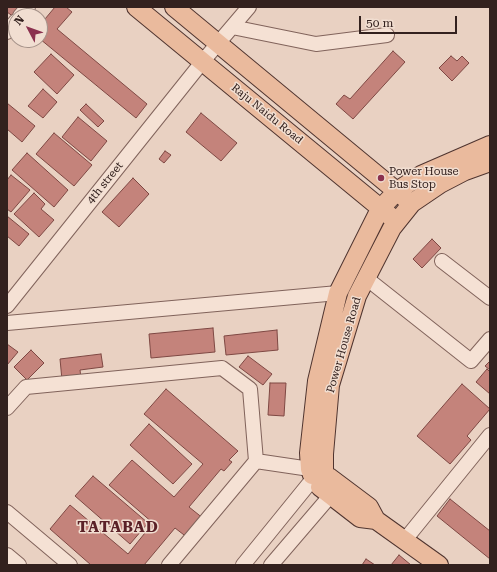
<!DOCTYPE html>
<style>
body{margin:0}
#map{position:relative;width:497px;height:572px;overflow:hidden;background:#e9d1c2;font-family:"Roboto Serif",serif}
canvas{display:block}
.frame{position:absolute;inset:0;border:8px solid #33211e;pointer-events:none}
.north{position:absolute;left:8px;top:8px;width:40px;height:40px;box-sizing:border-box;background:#f1ded1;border:1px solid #a59289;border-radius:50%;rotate:311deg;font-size:11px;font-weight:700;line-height:16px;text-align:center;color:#33211e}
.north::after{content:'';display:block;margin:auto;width:14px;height:18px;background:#8b314e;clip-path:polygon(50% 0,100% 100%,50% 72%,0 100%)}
.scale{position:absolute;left:359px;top:16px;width:98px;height:18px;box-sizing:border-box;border:2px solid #33211e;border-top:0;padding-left:5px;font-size:12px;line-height:14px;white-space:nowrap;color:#33211e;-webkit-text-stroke:3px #f1ded1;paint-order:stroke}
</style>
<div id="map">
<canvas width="497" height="572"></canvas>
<div class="frame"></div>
<div class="north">N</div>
<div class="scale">50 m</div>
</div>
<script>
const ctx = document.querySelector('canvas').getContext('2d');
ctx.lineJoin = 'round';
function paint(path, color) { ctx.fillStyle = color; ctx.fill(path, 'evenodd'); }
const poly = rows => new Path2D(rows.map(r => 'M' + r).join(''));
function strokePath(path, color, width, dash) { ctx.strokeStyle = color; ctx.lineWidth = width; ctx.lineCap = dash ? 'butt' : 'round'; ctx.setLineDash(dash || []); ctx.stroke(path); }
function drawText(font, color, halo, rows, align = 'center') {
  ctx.font = font + ' "Roboto Serif",serif'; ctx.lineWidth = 3; ctx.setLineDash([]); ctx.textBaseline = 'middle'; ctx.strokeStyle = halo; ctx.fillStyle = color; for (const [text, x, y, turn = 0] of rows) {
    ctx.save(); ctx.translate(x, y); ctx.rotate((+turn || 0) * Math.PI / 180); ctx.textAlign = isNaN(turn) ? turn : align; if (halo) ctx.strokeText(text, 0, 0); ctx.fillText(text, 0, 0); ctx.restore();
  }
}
const building = poly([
 [7,7,22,7,14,17,7,12,7,7],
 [55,7,66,7,72,12,57,29,147,104,136,118,40,39,40,25,55,7],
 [393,51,405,62,353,119,336,104,344,95,350,99,393,51],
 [51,54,74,75,57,94,34,72,51,54],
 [451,56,457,61,462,56,469,63,452,81,439,68,451,56],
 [43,89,57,102,43,118,28,106,43,89],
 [7,103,35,126,22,142,7,129,7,103],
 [86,104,104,121,98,127,80,110,86,104],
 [201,113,237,143,221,161,186,132,201,113],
 [78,117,107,141,91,161,62,137,78,117],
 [54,133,92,165,74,186,36,154,54,133],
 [165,151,171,155,164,163,159,159,165,151],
 [27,153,68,190,54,207,12,170,27,153],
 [11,175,30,190,11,212,7,209,7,180,11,175],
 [133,178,149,194,119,227,102,212,133,178],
 [34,193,45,204,41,209,54,220,39,237,14,214,34,193],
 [7,216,29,234,19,246,7,236,7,216],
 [432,239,441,248,422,268,413,259,432,239],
 [213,328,215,352,151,358,149,334,213,328],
 [277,330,278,350,226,355,224,336,277,330],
 [7,344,18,352,7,365,7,344],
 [31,350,44,363,27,380,14,367,31,350],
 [101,354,103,367,80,370,81,378,62,380,60,359,101,354],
 [248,356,272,374,263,385,239,367,248,356],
 [490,361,490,370,485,366,490,361],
 [487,369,490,372,490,394,476,382,487,369],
 [270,383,286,383,284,416,268,415,270,383],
 [462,384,490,409,467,436,471,440,450,464,417,436,462,384],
 [166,389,238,451,229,460,232,462,224,471,221,469,189,507,204,519,188,538,175,528,144,565,91,565,50,529,70,505,128,554,153,523,109,485,132,460,174,497,203,464,144,414,166,389],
 [149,424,192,464,173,484,130,445,149,424],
 [93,476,148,523,130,544,75,496,93,476],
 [450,499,490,531,490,559,437,516,450,499],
 [399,555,411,565,391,565,399,555],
 [366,559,375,565,362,565,366,559]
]);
paint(building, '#c4837b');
strokePath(building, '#7e4843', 1);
const minor = poly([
 [20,16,28,7],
 [232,27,316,44,387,35],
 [7,32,16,21],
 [442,261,490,298],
 [366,278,471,361,490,339],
 [7,306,203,61,249,7],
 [7,323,338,293],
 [7,408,26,387,222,368,250,389,256,461,169,565],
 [256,461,310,469],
 [7,512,70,565],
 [404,541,490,435],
 [7,555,19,565],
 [243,565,312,480],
 [271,565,337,488]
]);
const major = poly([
 [136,7,390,216],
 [174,7,406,199],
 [324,471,324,454,330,385,357,296,392,228,412,203,440,184,465,171,490,162],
 [312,475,310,469,309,453,317,381,338,293,380,209,397,191,421,175,490,145],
 [329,477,369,507,376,520],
 [320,487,360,518,376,520,439,565]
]);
strokePath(minor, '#81635b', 16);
strokePath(major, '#4f342f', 20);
strokePath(minor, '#f5e1d4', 14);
strokePath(major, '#eaba9d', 18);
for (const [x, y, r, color] of [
 [381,178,4,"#8b314e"]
]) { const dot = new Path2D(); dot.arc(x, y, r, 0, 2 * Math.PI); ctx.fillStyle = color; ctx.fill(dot); strokePath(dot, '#f1ded1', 1.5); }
drawText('11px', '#33211e', '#f1ded1', [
 ["Raju Naidu Road",267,114,39],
 ["4th street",105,183,-51],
 ["Power House Road",344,345,-74]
]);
drawText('11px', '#33211e', '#f1ded1', [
 ["Power House",389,172],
 ["Bus Stop",389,185]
], 'left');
ctx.letterSpacing = '1px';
drawText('bold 15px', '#5b2127', '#f1ded1', [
 ["TATABAD",118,528]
]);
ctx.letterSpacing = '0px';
</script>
